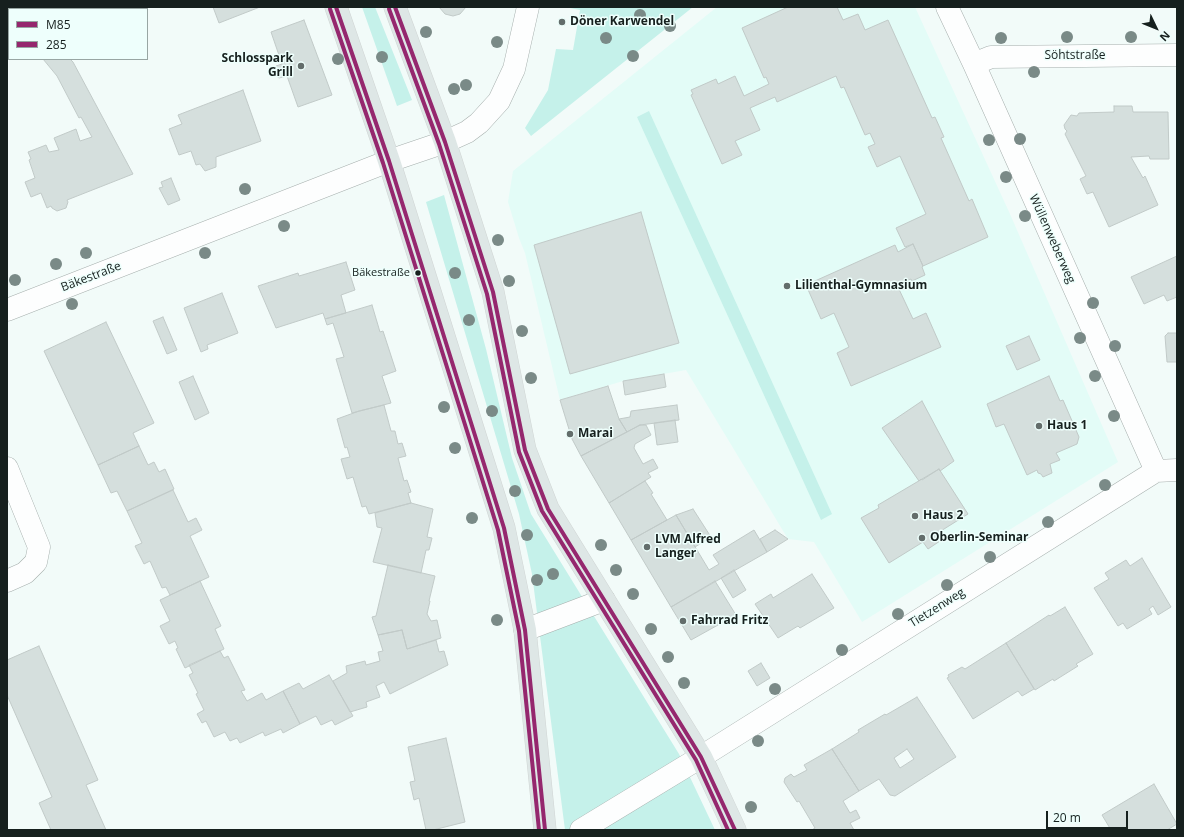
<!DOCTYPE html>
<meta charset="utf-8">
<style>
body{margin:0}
#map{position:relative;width:1184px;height:837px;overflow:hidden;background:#f2fbf9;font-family:"Open Sans",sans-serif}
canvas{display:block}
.frame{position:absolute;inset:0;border:8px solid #16201e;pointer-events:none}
.legend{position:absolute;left:8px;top:8px;width:140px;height:52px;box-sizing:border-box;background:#eefffc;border:1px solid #98a6a3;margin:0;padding:5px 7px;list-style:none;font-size:12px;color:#16201e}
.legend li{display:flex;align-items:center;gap:8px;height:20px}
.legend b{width:20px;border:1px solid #98a6a3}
.north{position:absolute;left:1136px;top:8px;width:40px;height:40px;-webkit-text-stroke:3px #eefffc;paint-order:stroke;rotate:133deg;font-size:11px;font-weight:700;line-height:16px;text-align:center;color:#16201e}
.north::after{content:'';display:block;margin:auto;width:14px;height:18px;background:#16201e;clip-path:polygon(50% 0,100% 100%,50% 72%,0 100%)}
.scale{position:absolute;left:1046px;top:811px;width:82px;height:18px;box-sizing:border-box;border:2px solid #16201e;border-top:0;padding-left:5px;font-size:12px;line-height:14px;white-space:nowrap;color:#16201e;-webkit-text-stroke:3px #eefffc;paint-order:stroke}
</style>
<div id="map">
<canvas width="1184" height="837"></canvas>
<div class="frame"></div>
<ul class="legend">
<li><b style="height:5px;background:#95276e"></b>M85</li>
<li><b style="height:5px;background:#95276e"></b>285</li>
</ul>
<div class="north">N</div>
<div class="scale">20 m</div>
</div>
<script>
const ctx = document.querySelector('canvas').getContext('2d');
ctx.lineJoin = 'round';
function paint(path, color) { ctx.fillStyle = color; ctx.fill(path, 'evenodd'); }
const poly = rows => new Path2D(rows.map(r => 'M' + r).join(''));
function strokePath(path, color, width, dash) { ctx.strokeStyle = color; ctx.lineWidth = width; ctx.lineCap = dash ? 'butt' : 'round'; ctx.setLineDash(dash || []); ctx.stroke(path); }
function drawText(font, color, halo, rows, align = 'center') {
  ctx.font = font + ' "Open Sans",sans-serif'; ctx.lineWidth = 3; ctx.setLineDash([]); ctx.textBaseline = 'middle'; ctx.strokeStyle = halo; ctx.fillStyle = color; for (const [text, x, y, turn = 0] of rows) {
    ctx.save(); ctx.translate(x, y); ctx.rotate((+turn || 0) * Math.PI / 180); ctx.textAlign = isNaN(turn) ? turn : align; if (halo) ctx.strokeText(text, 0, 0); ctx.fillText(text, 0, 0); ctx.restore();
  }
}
paint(poly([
 [717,7,915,7,1010,214,1118,462,862,622,814,542,788,539,686,370,623,381,560,400,525,253,519,238,508,202,513,171]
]), '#e3fcf7');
paint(poly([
 [362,7,375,7,412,100,397,106],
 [565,7,693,7,531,136,525,128,548,90,556,49,573,50,580,10],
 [649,111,832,514,821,520,637,117],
 [444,195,486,349,512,458,531,514,679,754,715,830,565,830,532,574,519,514,426,202]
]), '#c5f1ea');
const building = poly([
 [213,7,260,7,219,23,213,7],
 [439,7,466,7,460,14,453,16,445,14,439,7],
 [788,7,837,7,843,20,858,14,865,30,888,20,932,118,935,117,944,137,941,138,969,201,972,199,988,237,923,266,913,244,905,247,896,228,926,214,900,156,877,167,868,147,875,144,870,133,865,135,844,87,841,88,836,76,777,102,775,97,750,108,760,130,735,141,742,155,722,164,691,95,693,94,691,90,716,79,718,84,735,76,744,96,769,84,766,77,764,78,742,28,788,7],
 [304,20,332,95,298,107,287,76,279,78,275,75,274,71,276,66,282,64,271,32,304,20],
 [43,59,70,59,73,62,133,174,67,200,68,202,66,208,57,211,52,208,51,206,47,208,41,193,31,197,25,182,35,178,29,160,31,159,28,152,46,145,49,152,59,150,54,138,76,129,80,141,92,137,81,117,79,118,57,76,43,59],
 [243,90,261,141,216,157,216,167,205,171,200,164,196,165,191,151,179,155,169,129,182,124,178,115,243,90],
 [1114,106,1132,106,1133,112,1168,112,1169,159,1150,159,1149,156,1131,157,1143,178,1145,176,1158,205,1109,227,1093,192,1087,194,1080,179,1086,176,1065,134,1067,131,1065,129,1064,125,1071,115,1077,116,1079,113,1114,112,1114,106],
 [171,178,180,200,168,205,159,188,163,187,161,182,171,178],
 [641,212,679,343,570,374,534,245,641,212],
 [913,244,923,266,922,267,925,275,912,281,911,279,897,285,913,319,926,313,941,347,851,386,837,353,849,347,834,313,821,319,806,285,895,245,898,252,913,244],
 [1177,256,1177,297,1167,301,1164,295,1144,304,1131,277,1177,256],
 [346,262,355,290,341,295,346,313,325,319,323,313,276,328,258,286,298,273,299,276,346,262],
 [222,293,238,333,207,345,208,349,201,352,184,308,222,293],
 [372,305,380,332,383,331,396,371,382,376,391,403,352,413,336,359,344,357,333,323,327,325,325,319,372,305],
 [163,317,177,350,167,354,153,321,163,317],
 [106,322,154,423,133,433,139,446,98,465,44,351,106,322],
 [1168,333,1177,333,1177,362,1167,362,1165,336,1168,333],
 [1029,336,1040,360,1017,370,1006,346,1029,336],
 [664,374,666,387,625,395,623,381,664,374],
 [193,376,209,413,195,420,179,382,193,376],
 [1049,376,1060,401,1063,400,1079,437,1077,444,1056,453,1060,460,1050,464,1052,473,1043,477,1041,474,1038,473,1037,470,1027,475,1004,424,996,427,987,404,1049,376],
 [608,386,619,419,627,432,581,456,572,439,560,400,608,386],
 [922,401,954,461,940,471,939,469,922,480,921,479,919,481,882,428,922,401],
 [384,405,391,431,395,431,398,444,402,443,406,456,398,458,404,481,407,480,411,492,408,493,411,503,369,514,366,506,362,507,353,477,347,479,341,459,350,457,347,447,345,448,337,419,359,411,384,405],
 [677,405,679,420,640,425,627,432,619,419,630,417,631,411,677,405],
 [675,420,678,442,657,445,654,423,675,420],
 [640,425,646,425,651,435,635,444,634,448,643,464,653,459,658,468,648,473,651,477,609,503,581,456,640,425],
 [139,446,148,465,154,462,159,472,165,469,174,489,127,511,117,491,111,493,98,465,139,446],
 [939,469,968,514,936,534,940,541,928,549,923,542,889,563,861,518,879,508,878,505,939,469],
 [645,481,653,493,651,494,667,520,631,540,609,503,645,481],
 [173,490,188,522,196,518,202,530,190,536,209,577,170,595,166,587,162,588,150,561,144,564,135,546,142,543,127,511,173,490],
 [411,503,433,509,427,537,432,538,429,550,426,550,421,573,373,562,382,528,377,527,375,513,411,503],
 [693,509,711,537,695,547,676,515,693,509],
 [676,515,709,570,719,564,713,555,754,530,767,552,671,607,631,540,676,515],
 [775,530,788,539,767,552,760,539,775,530],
 [1142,558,1171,607,1158,615,1153,606,1149,609,1152,614,1127,629,1123,623,1118,626,1094,588,1109,579,1105,573,1126,560,1130,566,1142,558],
 [388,565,435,576,429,601,430,601,427,614,431,621,437,620,441,638,407,649,402,630,378,635,372,617,376,616,388,565],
 [734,570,746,590,733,598,721,578,734,570],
 [812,574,834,608,800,628,798,626,778,638,755,604,771,594,773,598,812,574],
 [200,581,221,626,215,629,224,649,185,668,176,649,178,648,175,641,169,644,160,626,170,621,160,600,200,581],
 [715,581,736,615,691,640,671,607,715,581],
 [1065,607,1093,654,1076,664,1078,666,1054,681,1053,679,1035,690,1006,643,1049,615,1050,616,1065,607],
 [402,630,407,649,436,640,439,652,444,651,448,665,390,694,384,682,376,686,380,697,366,702,367,707,350,712,333,681,347,673,346,666,365,661,366,665,380,661,378,652,383,651,378,635,402,630],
 [1006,643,1034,689,1022,696,1018,691,973,719,947,678,949,677,948,675,962,667,965,669,1006,643],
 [39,646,98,780,86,785,106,830,51,830,39,803,52,797,7,695,7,660,39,646],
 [220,651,224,658,228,656,245,690,241,691,247,701,262,693,266,700,283,691,300,724,283,733,281,729,265,736,263,732,240,743,237,738,230,741,225,732,214,737,206,721,202,723,197,714,204,710,196,694,198,693,189,675,193,673,189,665,220,651],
 [761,663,770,678,757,686,748,671,761,663],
 [329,675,353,716,335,725,332,720,321,725,316,716,300,724,283,691,299,683,303,689,329,675],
 [917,697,956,757,895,796,890,795,879,779,859,791,832,749,859,732,858,730,885,714,886,715,917,697],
 [907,749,914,759,900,768,894,758,907,749],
 [446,738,465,822,433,830,426,830,419,798,414,800,410,782,415,781,408,747,446,738],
 [832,749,859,791,843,801,850,813,856,810,860,818,850,823,854,830,812,830,815,828,799,801,797,802,784,782,785,778,791,774,794,777,807,770,804,765,832,749],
 [1154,784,1177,824,1167,830,1111,830,1102,815,1154,784]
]);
paint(building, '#d5dfdd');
strokePath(building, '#c1cac8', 1);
const minor = poly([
 [947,7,974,64,1156,471],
 [974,64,991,57,1177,55],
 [7,310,389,161,445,142,467,132,479,123,499,101,514,69,528,7],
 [7,468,39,547,36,562,25,573,7,581],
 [525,630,604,600],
 [581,830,701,757,1156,471,1177,470]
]);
const major = poly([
 [336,7,389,161,504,528,525,630,545,830],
 [395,7,445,142,493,292,525,450,548,509,701,757,735,830]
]);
strokePath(minor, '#a6afad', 23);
strokePath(major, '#d0d5d4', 23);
strokePath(minor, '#fdfefe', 22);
strokePath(major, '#dee7e6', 22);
strokePath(poly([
 [336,7,389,161,504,528,525,630,545,830],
 [395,7,445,142,493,292,525,450,548,509,701,757,735,830]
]), '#95276e', 4);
strokePath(poly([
 [330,9,383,163,498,530,519,631,539,830],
 [389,9,439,144,487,294,519,452,542,511,696,760,728,830]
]), '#95276e', 4);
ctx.fillStyle = '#7a8a87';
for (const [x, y] of [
 [640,15],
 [670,26],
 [426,32],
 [1067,37],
 [1131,37],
 [606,38],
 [1001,38],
 [497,42],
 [633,56],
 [382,57],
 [338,59],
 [1034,72],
 [466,85],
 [454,89],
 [1020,139],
 [989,140],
 [1006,177],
 [245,189],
 [1025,216],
 [284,226],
 [498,240],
 [86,253],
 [205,253],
 [56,264],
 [455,273],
 [15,280],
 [509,281],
 [1093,303],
 [72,304],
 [469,320],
 [522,331],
 [1080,338],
 [1115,346],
 [1095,376],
 [531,378],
 [444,407],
 [492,411],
 [1114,416],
 [455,448],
 [1105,485],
 [515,491],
 [472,518],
 [1048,522],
 [527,535],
 [601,545],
 [990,557],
 [616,570],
 [553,574],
 [537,580],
 [947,585],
 [633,594],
 [898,614],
 [497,620],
 [651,629],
 [842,650],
 [668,657],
 [684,683],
 [775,689],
 [758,741],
 [751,807]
]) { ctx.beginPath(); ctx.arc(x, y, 6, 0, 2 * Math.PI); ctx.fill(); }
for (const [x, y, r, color] of [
 [562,22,4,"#636d6b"],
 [301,66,4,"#636d6b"],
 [418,273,3.5,"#16201e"],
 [787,286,4,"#636d6b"],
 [1039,426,4,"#636d6b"],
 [570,434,4,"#636d6b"],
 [915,516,4,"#636d6b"],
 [922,538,4,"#636d6b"],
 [647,547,4,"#636d6b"],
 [683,621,4,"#636d6b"]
]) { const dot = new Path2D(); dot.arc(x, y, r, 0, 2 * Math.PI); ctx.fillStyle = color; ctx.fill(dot); strokePath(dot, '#eefffc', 1.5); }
drawText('11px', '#16201e', '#eefffc', [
 ["Bäkestraße",410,273]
], 'right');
drawText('bold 12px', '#16201e', '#eefffc', [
 ["Döner Karwendel",570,22],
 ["Schlosspark",293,59,"right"],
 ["Grill",293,73,"right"],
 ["Lilienthal-Gymnasium",795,286],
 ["Haus 1",1047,426],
 ["Marai",578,434],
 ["Haus 2",923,516],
 ["Oberlin-Seminar",930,538],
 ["LVM Alfred",655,540],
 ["Langer",655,554],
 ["Fahrrad Fritz",691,621]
], 'left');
drawText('12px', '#16201e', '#eefffc', [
 ["Söhtstraße",1075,56],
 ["Wüllenweberweg",1052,239,66],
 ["Bäkestraße",91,277,-21],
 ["Tietzenweg",937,608,-32]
]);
</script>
